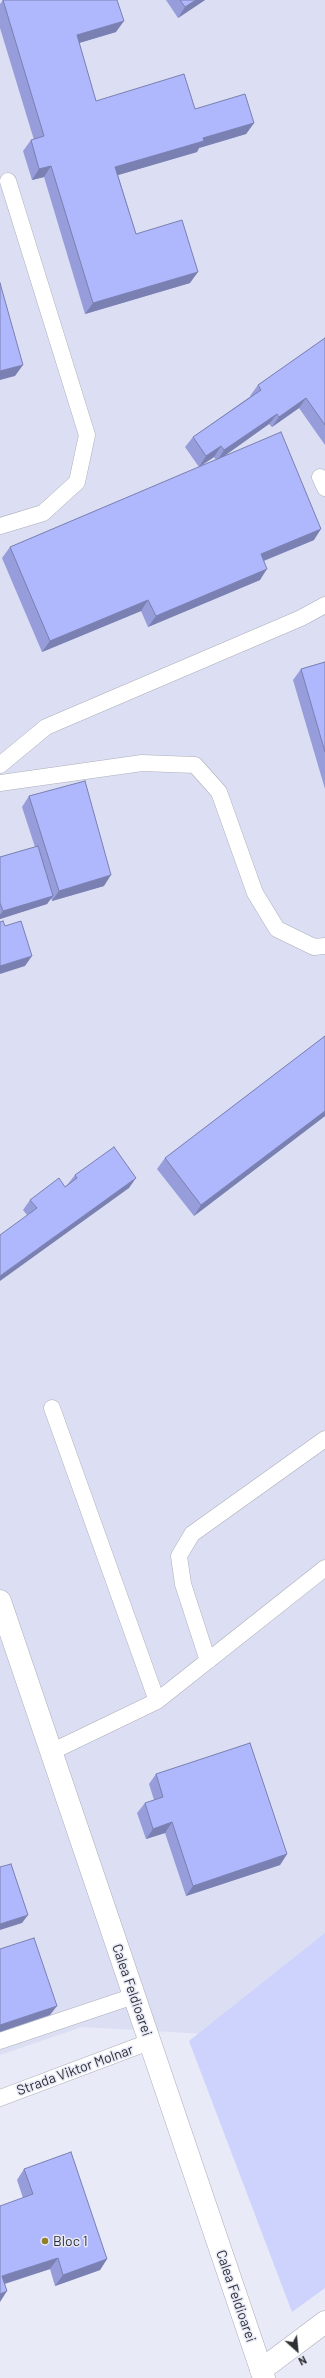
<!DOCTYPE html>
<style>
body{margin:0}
#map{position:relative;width:325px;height:2378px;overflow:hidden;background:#e8eaf7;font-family:Barlow,sans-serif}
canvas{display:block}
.north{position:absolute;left:277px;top:2330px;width:40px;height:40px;-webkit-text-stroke:3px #e8eaf7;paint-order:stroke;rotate:153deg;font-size:11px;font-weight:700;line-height:16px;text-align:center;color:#2e2f34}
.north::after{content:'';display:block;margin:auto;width:14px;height:18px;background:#2e2f34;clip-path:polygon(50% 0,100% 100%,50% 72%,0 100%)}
</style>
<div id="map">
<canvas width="325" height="2378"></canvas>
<div class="north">N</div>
</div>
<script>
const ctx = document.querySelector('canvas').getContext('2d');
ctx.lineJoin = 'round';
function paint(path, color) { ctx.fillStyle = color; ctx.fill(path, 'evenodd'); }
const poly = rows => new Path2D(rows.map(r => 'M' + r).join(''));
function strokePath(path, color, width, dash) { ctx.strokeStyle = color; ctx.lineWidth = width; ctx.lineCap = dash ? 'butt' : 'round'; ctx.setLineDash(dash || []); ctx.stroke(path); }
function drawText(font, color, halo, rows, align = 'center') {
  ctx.font = font + ' Barlow,sans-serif'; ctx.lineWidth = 3; ctx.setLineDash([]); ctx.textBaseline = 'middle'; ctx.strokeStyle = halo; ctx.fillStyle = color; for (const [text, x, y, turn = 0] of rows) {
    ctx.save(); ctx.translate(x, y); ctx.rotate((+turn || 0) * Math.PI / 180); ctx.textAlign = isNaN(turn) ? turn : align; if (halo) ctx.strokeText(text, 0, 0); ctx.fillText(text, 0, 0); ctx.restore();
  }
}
paint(poly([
 [0,0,325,0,325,1937,206,2034,82,2027,0,2055]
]), '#dcdff3');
paint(poly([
 [325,1933,325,2288,292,2312,189,2041]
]), '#cdd3fc');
const service = poly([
 [320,477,325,488],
 [0,526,43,513,77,482,87,435,8,181],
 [0,765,46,727,301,618,325,605],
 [0,783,142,763,195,765,219,792,255,893,277,929,314,947,325,946],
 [52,1408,157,1701],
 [208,1661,183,1584,179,1556,192,1534,325,1439],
 [51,1752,157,1701,325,1568],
 [0,2041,134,1996],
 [0,2098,149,2042]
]);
const minor = poly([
 [261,2370,325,2322]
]);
const secondary = poly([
 [0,1601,264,2378]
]);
strokePath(service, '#acaeba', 17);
strokePath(minor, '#acaeba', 23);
strokePath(secondary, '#acaeba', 23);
strokePath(service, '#fff', 16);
strokePath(minor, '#fff', 22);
strokePath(secondary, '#fff', 22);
paint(poly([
 [3,0,116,32,79,43,96,101,195,109,254,123,246,134,199,148,197,152,118,175,136,234,190,283,85,314,44,177,32,180,23,151,31,140,34,140,0,28,0,4],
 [166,0,205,0,178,18],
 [325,338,325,445,299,408,272,427,269,424,223,457,314,540,264,561,260,580,148,627,141,611,42,652,2,558,10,547,216,460,214,457,199,467,185,447,193,437,251,396,250,396,258,385],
 [325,662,325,789,293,680,301,669],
 [29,796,104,886,52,901,51,898,47,904,0,919,0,857,35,847,22,807],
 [325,1036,325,1116,194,1216,157,1169,165,1158],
 [75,1175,129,1188,27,1215,23,1210,30,1200,65,1187,67,1185],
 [156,1774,287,1854,280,1865,186,1896,165,1833,146,1839,137,1813,145,1803,154,1800,149,1784],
 [24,2169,107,2259,100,2270,55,2286,50,2269,5,2284,23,2198,17,2180]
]), '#969dda');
paint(poly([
 [196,0,205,0,178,18,185,7],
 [124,21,116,32,69,46,77,35],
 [254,123,246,134,199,148,197,152,108,178,115,167,203,138],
 [51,166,44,177,32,180,39,169],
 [198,272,190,283,85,314,93,303],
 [23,365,15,376,0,380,0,371],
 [306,398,299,408,272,427,279,417],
 [277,414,269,424,217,461,224,450],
 [221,446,214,457,199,467,206,456],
 [321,529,314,540,253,565,261,554],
 [267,569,260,580,148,627,156,616],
 [148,600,141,611,42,652,50,641],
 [111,875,104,886,52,901,59,891],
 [53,896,47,904,0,919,0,915,3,911],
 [32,956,25,966,0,974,0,966],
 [325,1111,325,1116,194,1216,201,1205],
 [136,1178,129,1188,0,1281,0,1276],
 [172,1822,165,1833,146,1839,153,1829],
 [287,1854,280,1865,186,1896,193,1886],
 [28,1915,22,1923,0,1930,0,1924],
 [57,2006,50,2015,0,2032,0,2025],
 [58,2258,50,2269,0,2285,2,2276],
 [107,2259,100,2270,55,2286,63,2275],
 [7,2291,0,2302,0,2294]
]), '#7a80b1');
const building = poly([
 [3,0,117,0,124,21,77,35,96,101,184,74,195,109,245,94,254,123,203,138,204,141,115,167,136,234,182,220,198,272,93,303,51,166,39,169,31,140,44,136,3,0],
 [180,0,196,0,185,7,180,0],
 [0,283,23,365,0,371,0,283],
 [325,338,325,425,306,398,279,417,277,414,224,450,221,446,206,456,193,437,261,390,258,385,325,338],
 [281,432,321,529,261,554,267,569,156,616,148,600,50,641,10,547,281,432],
 [325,662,325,752,301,669,325,662],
 [85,781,111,875,59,891,29,796,85,781],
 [38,846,53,896,3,911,0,903,0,857,38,846],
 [3,921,5,926,21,921,32,956,0,966,0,922,3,921],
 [325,1036,325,1111,201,1205,165,1158,325,1036],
 [114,1147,136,1178,0,1276,0,1235,37,1208,30,1200,59,1178,65,1187,77,1178,75,1175,114,1147],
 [250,1743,287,1854,193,1886,172,1822,153,1829,145,1803,163,1797,156,1774,250,1743],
 [11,1864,28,1915,0,1924,0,1867,11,1864],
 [34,1938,57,2006,0,2025,0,1949,34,1938],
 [71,2152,107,2259,63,2275,58,2258,2,2276,7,2291,0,2294,0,2206,33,2194,24,2169,71,2152]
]);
paint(building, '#afb7fd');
strokePath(building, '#7a80b1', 1);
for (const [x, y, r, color] of [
 [45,2241,4,"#908128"]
]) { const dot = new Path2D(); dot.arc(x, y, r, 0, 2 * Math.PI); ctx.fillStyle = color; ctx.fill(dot); strokePath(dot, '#e8eaf7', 1.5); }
drawText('14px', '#2e2f34', '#e8eaf7', [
 ["Calea Feldioarei",132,1990,71],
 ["Strada Viktor Molnar",75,2070,-20],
 ["Calea Feldioarei",236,2296,71]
]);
drawText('14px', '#2e2f34', '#e8eaf7', [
 ["Bloc 1",53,2241]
], 'left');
</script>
